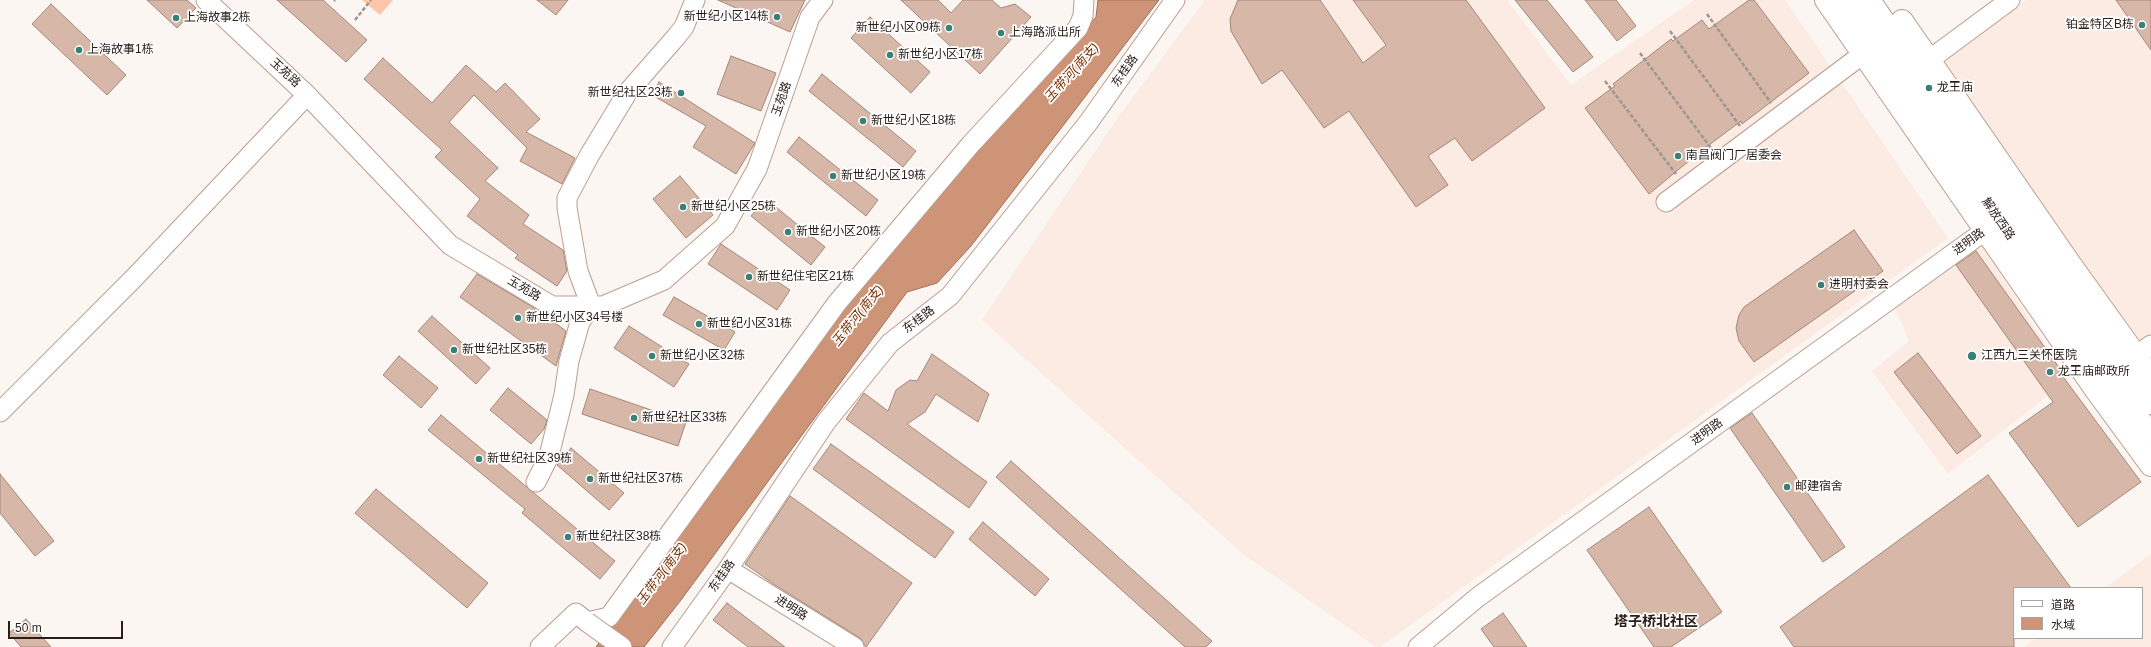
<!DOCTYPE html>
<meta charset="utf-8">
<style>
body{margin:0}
#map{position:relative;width:2151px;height:647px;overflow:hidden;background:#fcf6f2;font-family:Arial,"Noto Sans SC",sans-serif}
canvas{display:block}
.legend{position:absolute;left:2013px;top:587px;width:130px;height:52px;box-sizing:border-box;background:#fff;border:1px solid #a9a5a2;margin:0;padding:5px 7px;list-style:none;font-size:12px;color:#281d17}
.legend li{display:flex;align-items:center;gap:8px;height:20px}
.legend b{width:20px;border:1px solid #a9a5a2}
.scale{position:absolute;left:8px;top:621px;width:115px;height:18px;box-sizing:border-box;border:2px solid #281d17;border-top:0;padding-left:5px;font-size:12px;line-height:14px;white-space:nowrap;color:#281d17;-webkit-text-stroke:3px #fff;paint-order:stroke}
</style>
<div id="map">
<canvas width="2151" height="647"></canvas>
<ul class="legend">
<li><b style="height:5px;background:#fff"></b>道路</li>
<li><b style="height:11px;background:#ce9477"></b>水域</li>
</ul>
<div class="scale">50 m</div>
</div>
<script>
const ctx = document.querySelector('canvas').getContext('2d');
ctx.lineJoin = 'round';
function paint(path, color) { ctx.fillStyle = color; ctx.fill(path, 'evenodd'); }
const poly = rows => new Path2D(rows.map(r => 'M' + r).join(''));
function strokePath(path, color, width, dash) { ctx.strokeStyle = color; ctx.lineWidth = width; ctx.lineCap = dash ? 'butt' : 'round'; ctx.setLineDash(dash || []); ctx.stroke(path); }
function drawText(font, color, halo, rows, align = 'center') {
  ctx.font = font + ' Arial,"Noto Sans SC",sans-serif'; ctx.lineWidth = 3.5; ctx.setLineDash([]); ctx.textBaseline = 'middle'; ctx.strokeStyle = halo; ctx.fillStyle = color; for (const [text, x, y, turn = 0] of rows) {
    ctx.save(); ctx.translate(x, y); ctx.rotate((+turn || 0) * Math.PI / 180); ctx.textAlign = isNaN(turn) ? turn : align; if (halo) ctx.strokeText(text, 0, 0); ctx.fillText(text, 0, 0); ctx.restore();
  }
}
paint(poly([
 [1205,0,1507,0,1571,85,1694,0,1785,0,1948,238,1380,647,1376,647,1243,554,982,320,1114,123],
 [2026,0,2151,0,2151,338,2139,346,1943,62],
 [1979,240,2068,380,1948,474,1872,371,1909,341,1894,306],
 [2151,554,2151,647,2024,647,2036,638,2142,638,2142,588,2105,588]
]), '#fbebe3');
paint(poly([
 [362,0,393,0,380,15]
]), '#fdc5a9');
const water = poly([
 [1098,0,1159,0,971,246,937,283,907,292,681,600,644,647,596,647,813,339,1096,17,1098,0]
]);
paint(water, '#ce9477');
strokePath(water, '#9c705a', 1);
const building = poly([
 [147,0,187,0,196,8,177,28,147,0],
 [277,0,323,0,367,40,346,62,277,0],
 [537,0,568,0,556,15,537,0],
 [718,0,805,0,790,32,718,0],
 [901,0,938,0,951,13,963,0,992,0,1001,8,1015,4,1031,17,980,74,901,0],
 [1238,0,1320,0,1363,63,1386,45,1353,0,1466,0,1545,108,1472,161,1455,138,1428,156,1448,185,1416,207,1349,111,1324,128,1282,70,1262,84,1231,31,1230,19,1238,0],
 [1515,0,1547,0,1593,57,1573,72,1515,0],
 [1585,0,1616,0,1636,26,1617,41,1585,0],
 [1749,0,1754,0,1809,73,1742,124,1741,121,1701,151,1649,194,1585,108,1615,86,1613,84,1671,39,1673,41,1702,20,1709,29,1749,0],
 [2116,0,2151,0,2151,50,2116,0],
 [51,4,126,75,107,95,32,24,51,4],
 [870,17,930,72,911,93,851,38,870,17],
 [731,56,776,73,761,111,717,94,731,56],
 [383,58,432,103,466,65,496,92,505,83,540,119,526,132,575,158,562,184,520,161,527,148,474,95,449,122,498,168,485,181,529,215,523,224,563,250,567,271,557,286,515,258,518,255,467,216,480,199,435,157,442,150,364,79,383,58],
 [822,74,916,151,903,167,809,91,822,74],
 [659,82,755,143,736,174,693,147,706,126,652,95,659,82],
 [799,137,878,200,866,216,787,152,799,137],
 [680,176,713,215,686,238,653,199,680,176],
 [766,199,825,247,811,265,751,216,766,199],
 [1854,230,1883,271,1754,362,1739,341,1736,328,1739,315,1744,307,1854,230],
 [721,244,790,290,777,310,708,264,721,244],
 [1976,251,2063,373,2061,374,2141,482,2078,527,2009,433,2053,402,1956,265,1976,251],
 [477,274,536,309,566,331,556,366,460,297,477,274],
 [674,297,735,332,724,350,663,315,674,297],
 [432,316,490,368,476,384,418,331,432,316],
 [629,326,689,364,674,387,614,348,629,326],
 [1918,353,1981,436,1957,454,1894,372,1918,353],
 [932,354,989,394,978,422,936,394,925,412,907,424,987,482,969,508,846,419,864,393,888,411,896,390,910,380,917,381,932,354],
 [399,356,438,388,421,408,383,375,399,356],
 [508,388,547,420,544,429,531,444,490,410,508,388],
 [590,389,686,422,678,446,582,414,590,389],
 [1752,413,1845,547,1823,562,1730,428,1752,413],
 [441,415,615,561,600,579,522,513,525,509,428,430,441,415],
 [831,444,954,532,935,558,813,469,831,444],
 [571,448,624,493,609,510,557,465,571,448],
 [1011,461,1212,641,1206,647,1185,647,996,477,1011,461],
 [0,474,54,541,35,556,0,513,0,474],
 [1988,475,2071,588,2014,588,2014,647,1794,647,1780,627,1988,475],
 [376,489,488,583,467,608,355,513,376,489],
 [790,496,912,583,866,647,860,638,775,585,745,564,790,496],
 [1649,507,1722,612,1671,647,1654,647,1587,550,1649,507],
 [983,522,1049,579,1035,596,969,539,983,522],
 [727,603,785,647,748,647,713,620,727,603],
 [1503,613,1527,647,1494,647,1481,629,1503,613],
 [26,619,51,647,21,647,9,633,26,619]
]);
paint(building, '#d6b7a8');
strokePath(building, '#a48779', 1);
const minor = poly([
 [206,0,307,95,450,245,552,306,603,306,664,280,725,226,757,169,810,17,823,0],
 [1929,60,2010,0],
 [1666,202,1863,54],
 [2136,356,2151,345],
 [0,412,134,278,307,95],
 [536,482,549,456,564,395,569,361,580,322,591,306,578,271,567,208,567,198,589,156,627,93,676,37,684,27,695,0],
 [728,569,854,647],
 [540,647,576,613,587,622,609,617,837,303,971,144,1078,28,1083,16,1084,0],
 [672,647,728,569,826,422,890,343,950,296,1088,123,1175,0],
 [1418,647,1478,597,1997,222]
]);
const major = poly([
 [1826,0,2096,390,2151,465],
 [1848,0,2094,360,2151,435],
 [1869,0,2014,212,2151,403],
 [1902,21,2070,264,2151,377]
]);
strokePath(minor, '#bb9d8e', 21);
strokePath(major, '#bb9d8e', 24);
strokePath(poly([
 [334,1,335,0],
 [1707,14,1771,103],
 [355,20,371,0],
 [1670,31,1740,126],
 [1640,53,1711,148],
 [1605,81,1676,174]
]), '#9e9691', 2.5, [4, 2]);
strokePath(minor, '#fff', 19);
strokePath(major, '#fff', 22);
const minorBridge = poly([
 [587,622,622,647]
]);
strokePath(minorBridge, '#bb9d8e', 21, []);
strokePath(minorBridge, '#fff', 19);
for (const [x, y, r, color] of [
 [777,17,4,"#398079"],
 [176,18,4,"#398079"],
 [2142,25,4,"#398079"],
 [949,28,4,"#398079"],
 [1001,33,4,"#398079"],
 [79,50,4,"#398079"],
 [890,55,4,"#398079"],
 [1929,88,4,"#398079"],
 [681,93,4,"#398079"],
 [863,121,4,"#398079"],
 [1678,156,4,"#398079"],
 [833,176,4,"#398079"],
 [683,207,4,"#398079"],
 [788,232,4,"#398079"],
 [749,277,4,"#398079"],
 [1821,285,4,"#398079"],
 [518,318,4,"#398079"],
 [699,324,4,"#398079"],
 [454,350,4,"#398079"],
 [652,356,4,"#398079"],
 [1972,356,5,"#398079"],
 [2050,372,4,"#398079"],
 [634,418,4,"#398079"],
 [479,459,4,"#398079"],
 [590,479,4,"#398079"],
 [1787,487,4,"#398079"],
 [568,537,4,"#398079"]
]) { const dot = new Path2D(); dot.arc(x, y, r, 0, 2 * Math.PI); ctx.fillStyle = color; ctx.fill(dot); strokePath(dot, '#fff', 1.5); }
drawText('12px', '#281d17', '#fff', [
 ["新世纪小区14栋",769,17,"right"],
 ["上海故事2栋",184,18],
 ["铂金特区B栋",2134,25,"right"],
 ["新世纪小区09栋",941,28,"right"],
 ["上海路派出所",1009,33],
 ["上海故事1栋",87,50],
 ["新世纪小区17栋",898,55],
 ["龙王庙",1937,88],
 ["新世纪社区23栋",673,93,"right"],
 ["新世纪小区18栋",871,121],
 ["南昌阀门厂居委会",1686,156],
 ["新世纪小区19栋",841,176],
 ["新世纪小区25栋",691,207],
 ["新世纪小区20栋",796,232],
 ["新世纪住宅区21栋",757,277],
 ["进明村委会",1829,285],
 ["新世纪小区34号楼",526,318],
 ["新世纪小区31栋",707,324],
 ["新世纪社区35栋",462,350],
 ["新世纪小区32栋",660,356],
 ["江西九三关怀医院",1981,356],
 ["龙王庙邮政所",2058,372],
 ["新世纪社区33栋",642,418],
 ["新世纪社区39栋",487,459],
 ["新世纪社区37栋",598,479],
 ["邮建宿舍",1795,487],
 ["新世纪社区38栋",576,537]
], 'left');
drawText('12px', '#281d17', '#fff', [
 ["东桂路",1125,71,-55],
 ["玉苑路",285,73,43],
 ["玉苑路",782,99,-71],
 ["解放西路",1998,219,56],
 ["进明路",1969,242,-36],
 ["玉苑路",524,289,31],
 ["东桂路",919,320,-37],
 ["进明路",1707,432,-36],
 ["东桂路",722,576,-55],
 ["进明路",791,608,32]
]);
drawText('italic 13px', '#783201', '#fff', [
 ["玉带河(南支)",1072,73,-48],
 ["玉带河(南支)",858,316,-51],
 ["玉带河(南支)",662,574,-53]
]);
drawText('bold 14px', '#281d17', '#fff', [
 ["塔子桥北社区",1656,622]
]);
</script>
